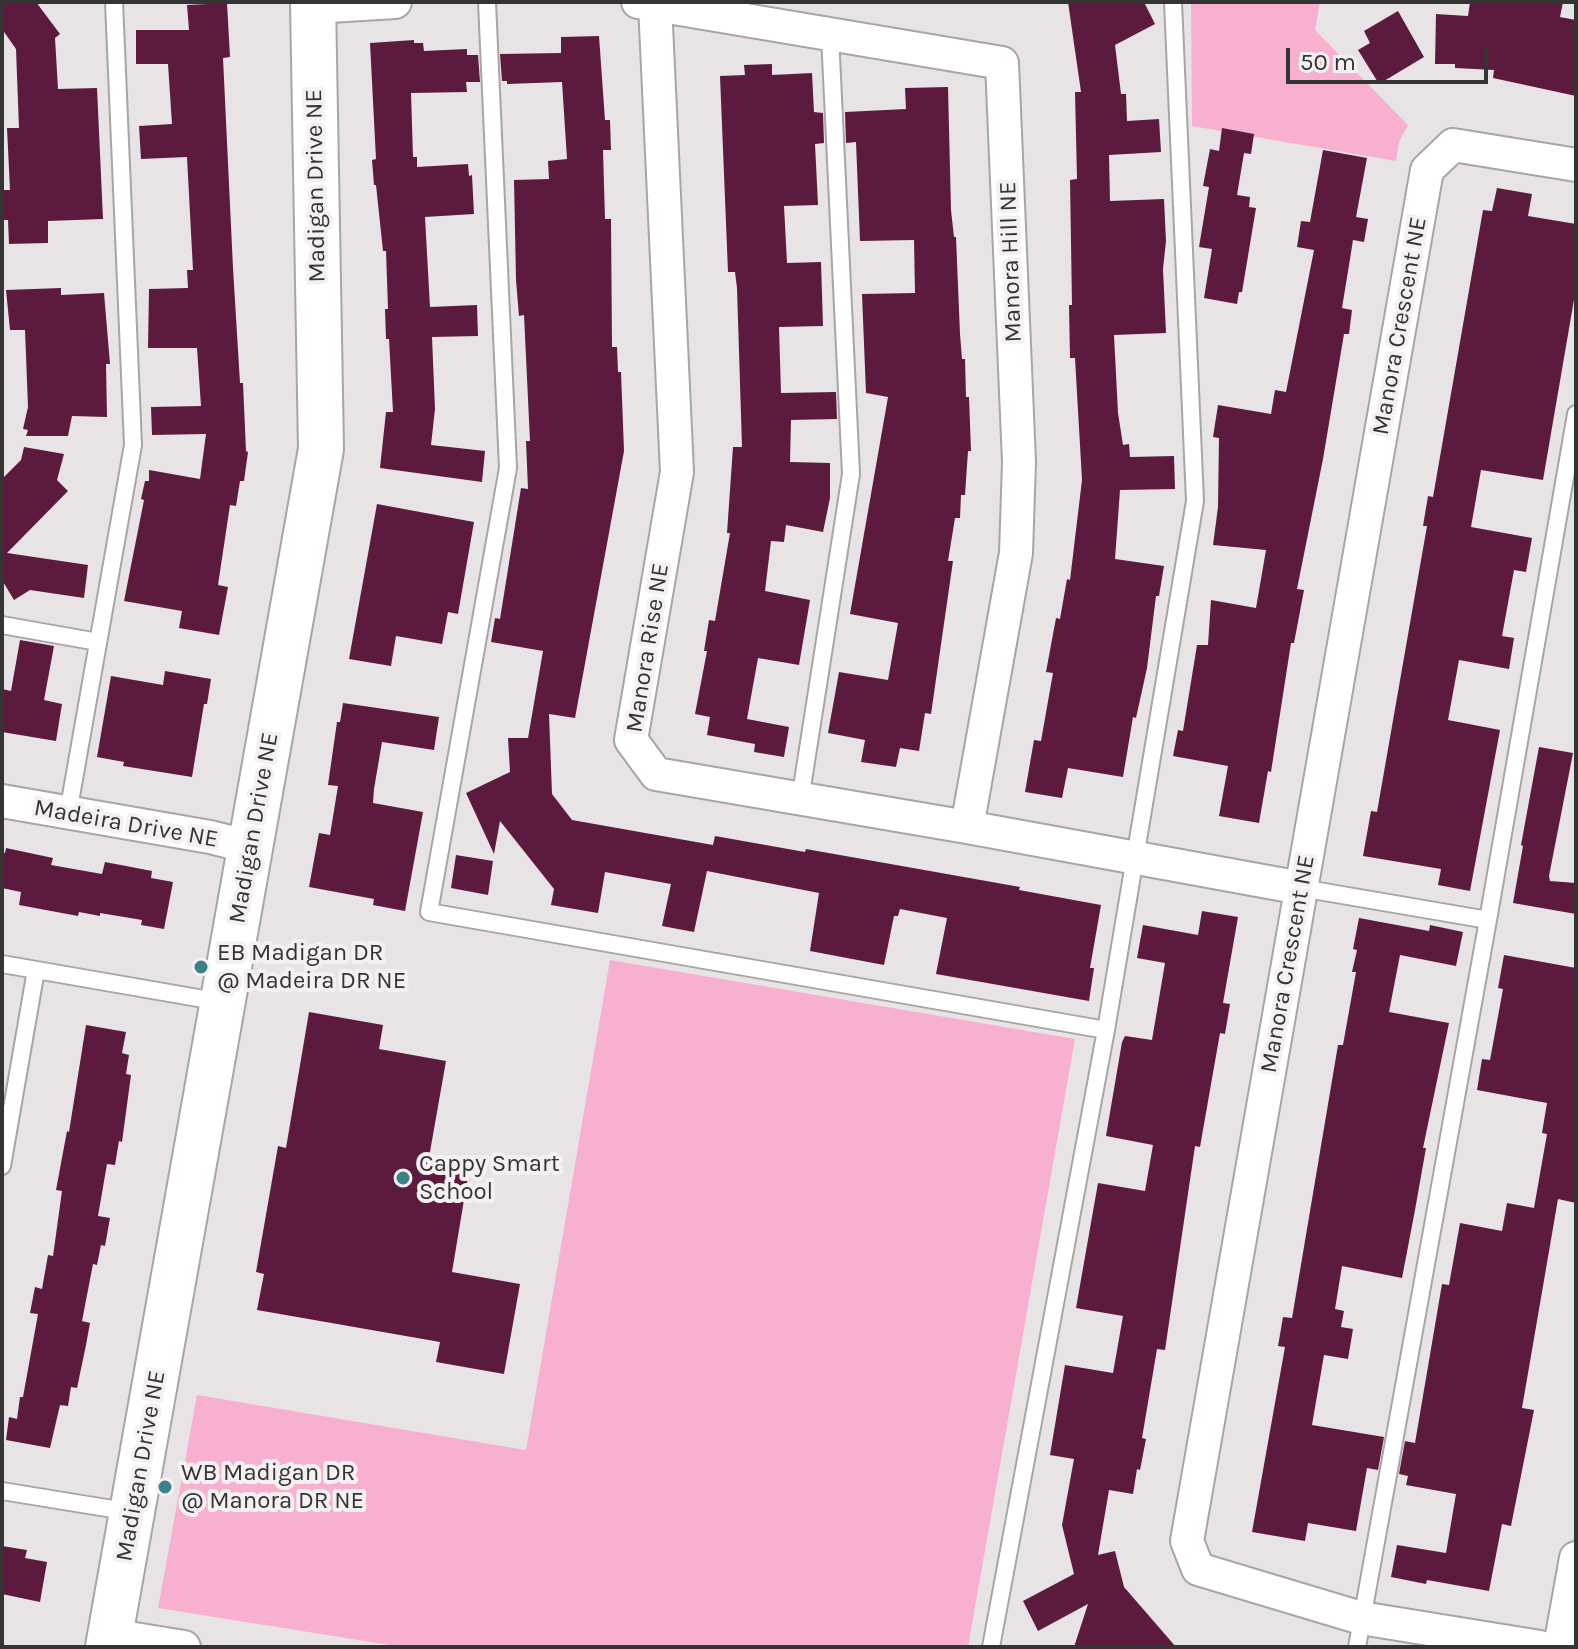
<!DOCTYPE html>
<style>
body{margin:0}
#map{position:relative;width:1578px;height:1649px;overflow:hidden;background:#e8e4e6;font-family:Karla,sans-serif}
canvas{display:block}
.frame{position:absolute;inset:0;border:4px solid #353435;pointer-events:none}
.scale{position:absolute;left:1286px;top:48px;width:202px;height:36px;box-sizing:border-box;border:4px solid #353435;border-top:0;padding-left:10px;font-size:24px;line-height:28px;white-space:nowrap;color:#353435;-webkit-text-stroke:6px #f5f1f3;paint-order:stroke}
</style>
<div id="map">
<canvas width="1578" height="1649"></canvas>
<div class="frame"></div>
<div class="scale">50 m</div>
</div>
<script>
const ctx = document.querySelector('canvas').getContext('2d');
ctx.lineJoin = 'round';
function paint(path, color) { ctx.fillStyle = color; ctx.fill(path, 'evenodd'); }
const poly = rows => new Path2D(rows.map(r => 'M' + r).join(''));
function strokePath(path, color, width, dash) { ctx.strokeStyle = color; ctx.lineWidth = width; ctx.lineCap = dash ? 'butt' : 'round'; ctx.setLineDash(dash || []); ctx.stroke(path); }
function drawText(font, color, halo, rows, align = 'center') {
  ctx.font = font + ' Karla,sans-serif'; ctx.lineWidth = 8; ctx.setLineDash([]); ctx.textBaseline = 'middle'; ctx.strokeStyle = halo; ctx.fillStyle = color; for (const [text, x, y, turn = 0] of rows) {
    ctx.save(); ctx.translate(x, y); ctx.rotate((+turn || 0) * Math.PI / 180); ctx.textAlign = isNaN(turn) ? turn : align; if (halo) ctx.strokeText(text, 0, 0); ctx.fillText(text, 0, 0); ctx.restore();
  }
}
paint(poly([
 [1191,2,1320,2,1315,30,1408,125,1399,142,1396,161,1192,126],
 [610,960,1075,1039,968,1647,402,1647,158,1608,197,1395,526,1450]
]), '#f8b0d0');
paint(poly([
 [2,2,36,2,60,34,55,38,58,89,97,88,103,219,48,221,48,243,9,244,8,220,3,220,2,190,10,190,7,128,19,128,16,49,2,29],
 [1068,2,1144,2,1155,24,1115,45,1121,94,1126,94,1127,121,1159,119,1161,152,1109,155,1110,201,1164,199,1166,241,1163,269,1166,333,1114,335,1118,413,1123,445,1129,444,1130,457,1174,456,1175,489,1120,490,1115,559,1164,566,1159,596,1156,596,1147,668,1136,718,1133,717,1123,777,1068,768,1062,798,1025,792,1034,740,1041,741,1053,673,1046,672,1056,618,1060,619,1067,579,1070,580,1082,480,1075,358,1070,358,1069,305,1072,305,1070,180,1077,179,1075,92,1081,92],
 [1470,2,1563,2,1560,17,1576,20,1576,96,1493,78,1494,70,1455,68,1455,64,1435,64,1436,14,1468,16],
 [227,3,230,57,223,58,233,268,240,383,243,383,246,451,248,452,244,481,240,481,236,506,230,505,218,585,228,587,219,635,179,628,182,611,124,601,144,500,141,499,145,481,149,481,149,470,200,479,206,434,152,435,151,407,201,406,197,348,148,348,149,289,188,288,187,270,193,270,187,157,141,159,139,126,172,124,168,64,136,64,136,30,189,30,187,5],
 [1398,11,1424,57,1379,84,1358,50,1370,43,1364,31],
 [599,36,605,120,610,120,611,150,603,150,605,219,611,219,612,347,617,347,618,372,621,372,624,451,575,718,549,714,552,794,572,820,713,845,715,836,805,852,806,849,1020,887,1019,890,1101,905,1090,968,1094,968,1089,1001,936,974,947,918,900,909,898,916,894,916,884,965,810,951,819,893,707,871,694,932,662,926,671,884,605,872,598,913,551,905,554,889,500,821,494,854,466,793,510,772,508,738,528,738,543,651,491,642,495,618,500,619,521,488,528,489,526,441,530,441,524,315,519,316,516,280,514,180,549,179,548,161,567,159,562,82,507,84,507,81,502,81,500,54,561,53,561,37],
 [414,40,414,43,423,43,424,51,467,49,467,55,478,55,480,82,466,82,467,92,411,93,413,157,417,157,417,167,468,164,469,176,472,175,474,214,425,217,430,307,477,305,478,336,432,337,435,409,431,445,485,451,482,482,380,468,386,412,393,412,389,339,386,339,385,309,388,309,386,251,383,251,376,185,374,185,372,160,376,159,370,43],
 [772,64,772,75,812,73,814,112,823,113,824,143,815,144,818,205,784,206,787,263,821,262,823,326,779,327,781,393,836,392,837,419,791,420,790,462,830,463,830,498,823,532,786,525,784,542,771,541,765,591,810,600,799,665,758,658,747,719,789,727,784,757,754,752,755,744,707,735,710,717,695,714,707,651,704,651,709,620,715,621,730,533,727,533,733,447,742,447,737,288,735,272,728,272,720,76,745,75,744,65],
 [948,87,951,210,954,237,956,237,960,334,962,359,965,359,966,397,969,397,971,451,968,451,965,495,961,495,960,518,955,518,948,561,953,561,931,714,925,713,919,751,900,748,896,767,861,762,865,740,828,733,839,672,888,680,898,623,850,614,888,397,866,393,862,294,915,293,914,240,860,241,856,142,846,143,845,112,906,109,905,88],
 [1222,128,1254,134,1251,154,1244,153,1237,195,1250,197,1249,207,1256,208,1242,292,1239,292,1237,304,1204,298,1212,249,1199,247,1209,187,1203,186,1210,149,1219,151],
 [1323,150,1367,158,1356,217,1368,219,1364,242,1353,240,1350,259,1342,308,1352,310,1349,334,1344,334,1323,459,1297,589,1304,590,1294,643,1291,643,1271,772,1268,771,1259,823,1219,816,1228,766,1173,756,1178,730,1183,731,1197,645,1208,645,1211,600,1256,608,1266,550,1213,545,1218,507,1219,438,1213,437,1218,405,1271,414,1275,390,1286,392,1314,250,1297,247,1301,221,1310,222],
 [1497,188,1532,194,1528,216,1576,224,1576,288,1543,480,1481,470,1471,527,1532,538,1526,572,1514,570,1502,636,1514,638,1509,669,1459,660,1448,720,1500,730,1470,891,1438,885,1441,869,1363,856,1371,811,1377,812,1427,526,1423,526,1428,496,1433,497,1483,210,1492,211],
 [61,288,61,295,104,293,110,364,106,364,107,417,72,416,68,436,26,436,28,430,23,429,28,407,25,330,10,330,6,290],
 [24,447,64,454,57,480,68,491,7,553,88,565,84,598,30,590,14,600,2,580,2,479,21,460],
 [377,504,474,522,458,614,448,612,442,644,396,636,391,666,349,659],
 [20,640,54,646,44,700,62,704,56,741,2,732,2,689,11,691],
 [165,671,211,679,207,704,204,704,192,777,123,766,124,762,97,757,111,676,163,685],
 [343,703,439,717,434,750,382,742,374,789,373,803,423,812,405,911,373,905,374,899,309,887,319,833,330,835,338,786,328,785,337,722,340,722],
 [1539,747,1573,753,1549,876,1550,881,1576,883,1576,914,1513,903,1523,846,1521,845],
 [6,848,53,858,51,865,102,874,105,862,152,871,151,878,173,882,164,929,141,925,142,920,100,913,100,916,79,912,78,916,19,905,21,892,2,888,2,852,5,853],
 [456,855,493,861,488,895,451,888],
 [1202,911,1238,917,1223,1003,1230,1004,1225,1034,1220,1033,1200,1147,1195,1146,1165,1350,1157,1349,1142,1438,1146,1439,1140,1470,1137,1469,1133,1494,1109,1490,1098,1555,1115,1551,1124,1587,1176,1647,1074,1647,1088,1604,1038,1631,1023,1601,1074,1574,1062,1525,1074,1459,1050,1455,1065,1365,1113,1373,1123,1316,1076,1308,1098,1183,1145,1191,1153,1145,1106,1136,1122,1042,1125,1036,1152,1040,1165,963,1137,958,1143,925,1198,935],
 [1359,918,1429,931,1430,925,1463,932,1456,966,1400,955,1389,1012,1449,1023,1423,1148,1426,1148,1415,1210,1402,1278,1342,1266,1335,1309,1344,1311,1341,1327,1353,1329,1348,1359,1324,1355,1312,1425,1384,1437,1378,1470,1367,1468,1356,1531,1308,1523,1305,1541,1252,1532,1285,1347,1278,1346,1283,1317,1292,1318,1338,1045,1343,1045,1356,972,1352,972,1357,950,1353,949],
 [1504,955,1576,968,1576,1203,1558,1199,1522,1408,1534,1410,1511,1526,1502,1524,1489,1591,1427,1580,1426,1584,1391,1577,1397,1545,1446,1553,1456,1494,1406,1485,1408,1476,1399,1474,1405,1441,1415,1443,1442,1284,1449,1285,1460,1223,1502,1231,1507,1203,1534,1208,1547,1134,1542,1133,1547,1103,1477,1090,1482,1059,1490,1060,1503,989,1498,988],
 [309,1012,383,1025,379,1049,446,1061,428,1163,469,1170,452,1272,520,1284,504,1374,436,1362,440,1342,257,1310,264,1274,256,1272,278,1146,286,1148],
 [86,1025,126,1032,122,1053,129,1055,126,1074,131,1075,122,1142,119,1141,115,1165,107,1164,98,1216,110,1218,105,1246,101,1245,97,1265,93,1264,82,1321,90,1323,86,1345,77,1388,71,1387,68,1406,60,1405,50,1448,6,1440,9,1417,17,1419,20,1397,23,1397,38,1314,30,1313,35,1287,42,1289,48,1255,53,1256,62,1191,56,1190,67,1131,69,1132],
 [2,1546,27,1550,25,1558,47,1562,40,1602,2,1594]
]), '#5c1a3e');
const lane = poly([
 [487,2,508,468,429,912,1106,1030],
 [2,625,98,642],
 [800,800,851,474,830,35],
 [68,813,133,445,114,2],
 [1301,888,1488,920],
 [2,964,221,1002],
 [2,1166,36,970],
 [2,1491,131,1512],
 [991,1647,1106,1030,1195,501,1173,2],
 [1357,1647,1488,920,1576,414]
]);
const street = poly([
 [638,2,1002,63,1019,462,1016,553,967,827],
 [655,4,677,472,631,740,656,774,967,827,1301,888],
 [313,7,395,2],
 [2,801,210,837,250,847],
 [110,1635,184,1647],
 [1540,1647,1361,1618,1198,1569,1187,1541,1427,170,1453,145,1576,165],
 [1560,1647,1576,1558]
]);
const secondary = poly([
 [108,1647,321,449,313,2]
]);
strokePath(lane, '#a9a5a7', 20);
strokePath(street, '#a9a5a7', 36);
strokePath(secondary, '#a9a5a7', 48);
strokePath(lane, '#fff', 16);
strokePath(street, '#fff', 32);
strokePath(secondary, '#fff', 44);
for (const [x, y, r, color] of [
 [201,967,8,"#3a828a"],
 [403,1178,8,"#3a828a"],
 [165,1487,8,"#3a828a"]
]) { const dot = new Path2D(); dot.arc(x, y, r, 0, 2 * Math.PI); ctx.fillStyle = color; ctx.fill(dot); strokePath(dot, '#f5f1f3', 3); }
drawText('24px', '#353435', '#f5f1f3', [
 ["Madigan Drive NE",316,186,-91],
 ["Manora Hill NE",1011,262,-92],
 ["Manora Crescent NE",1400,326,-80],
 ["Manora Rise NE",648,648,-81],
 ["Madeira Drive NE",126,824,10],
 ["Madigan Drive NE",254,828,-80],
 ["Manora Crescent NE",1288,964,-80],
 ["Madigan Drive NE",141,1466,-80]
]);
drawText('24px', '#353435', '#f5f1f3', [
 ["EB Madigan DR",217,953],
 ["@ Madeira DR NE",217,981],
 ["Cappy Smart",419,1164],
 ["School",419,1192],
 ["WB Madigan DR",181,1473],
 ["@ Manora DR NE",181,1501]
], 'left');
</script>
